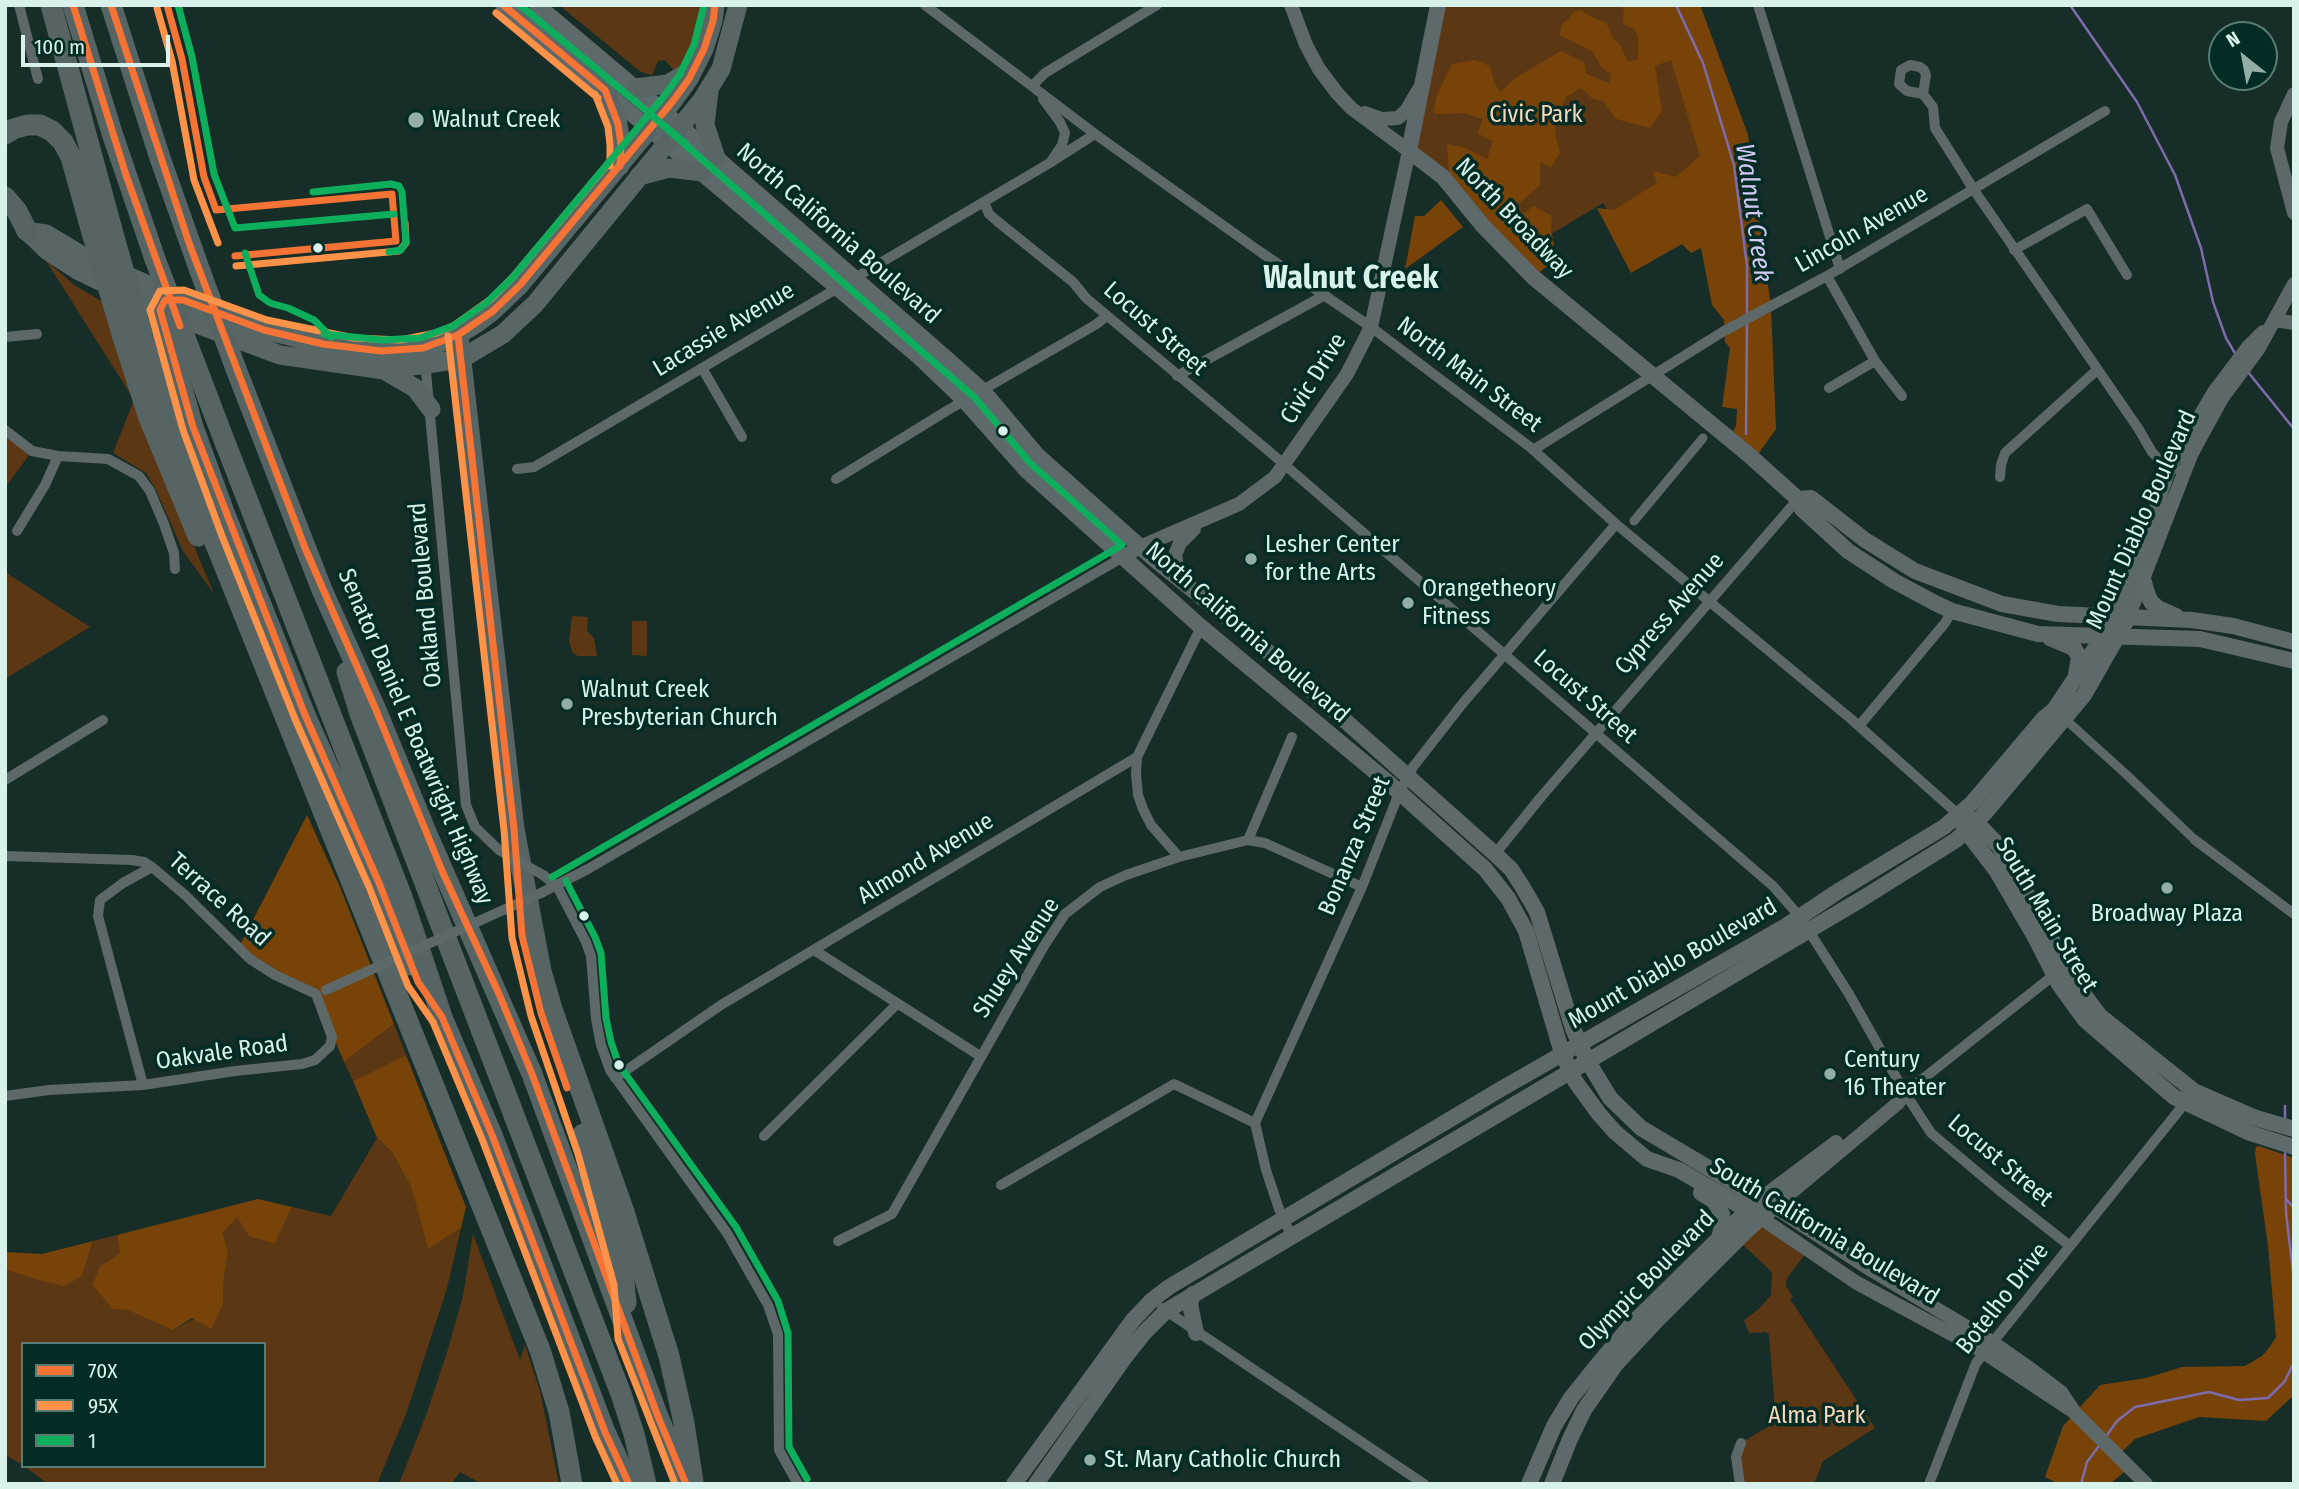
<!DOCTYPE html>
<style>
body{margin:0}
#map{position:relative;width:2299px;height:1489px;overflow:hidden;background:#172d28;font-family:"Fira Sans Condensed",sans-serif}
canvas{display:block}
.frame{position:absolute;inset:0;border:7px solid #d8f2eb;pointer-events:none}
.legend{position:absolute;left:21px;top:1342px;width:245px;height:126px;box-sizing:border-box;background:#022c25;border:2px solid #587b74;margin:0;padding:9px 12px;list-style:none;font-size:21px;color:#d8f2eb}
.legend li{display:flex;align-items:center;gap:14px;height:35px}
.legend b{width:35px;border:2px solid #587b74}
.north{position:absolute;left:2208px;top:21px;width:70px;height:70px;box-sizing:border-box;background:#022c25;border:2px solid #587b74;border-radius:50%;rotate:329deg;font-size:19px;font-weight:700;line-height:28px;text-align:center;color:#d8f2eb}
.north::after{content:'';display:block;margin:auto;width:24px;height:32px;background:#94ada7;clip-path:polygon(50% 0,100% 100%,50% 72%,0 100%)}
.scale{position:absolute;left:21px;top:35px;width:149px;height:32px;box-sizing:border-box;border:4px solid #d8f2eb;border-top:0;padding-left:9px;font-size:21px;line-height:24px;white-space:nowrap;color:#d8f2eb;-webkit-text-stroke:5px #022c25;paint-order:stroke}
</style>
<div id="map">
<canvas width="2299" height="1489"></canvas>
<div class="frame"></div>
<ul class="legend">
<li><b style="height:9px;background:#f57335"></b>70X</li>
<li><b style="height:9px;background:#ff9249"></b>95X</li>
<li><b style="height:9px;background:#0daf5c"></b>1</li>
</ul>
<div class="north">N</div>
<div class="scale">100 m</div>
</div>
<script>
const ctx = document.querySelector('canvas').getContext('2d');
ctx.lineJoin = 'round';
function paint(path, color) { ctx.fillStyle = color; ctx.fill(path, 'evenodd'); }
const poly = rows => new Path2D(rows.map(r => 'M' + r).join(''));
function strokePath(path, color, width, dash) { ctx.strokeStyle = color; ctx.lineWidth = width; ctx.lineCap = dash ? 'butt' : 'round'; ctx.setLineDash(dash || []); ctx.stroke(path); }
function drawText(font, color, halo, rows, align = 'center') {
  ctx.font = font + ' "Fira Sans Condensed",sans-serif'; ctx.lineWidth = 7; ctx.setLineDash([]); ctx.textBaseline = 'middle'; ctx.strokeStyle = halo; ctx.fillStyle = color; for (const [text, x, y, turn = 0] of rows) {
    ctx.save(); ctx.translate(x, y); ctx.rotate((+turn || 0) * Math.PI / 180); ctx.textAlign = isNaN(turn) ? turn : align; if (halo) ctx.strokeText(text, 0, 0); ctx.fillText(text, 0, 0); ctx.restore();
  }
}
paint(poly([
 [559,5,706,5,694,47,687,62,676,73,665,60,658,61,652,75,641,72],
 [1438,5,1700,5,1748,135,1642,263,1603,203,1513,257,1409,151],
 [45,259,74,285,103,302,155,452,214,594,183,551,156,490,146,473,113,453,134,400],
 [5,430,32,451,5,488],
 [5,572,90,627,5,679],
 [572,616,588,617,587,631,594,638,597,656,578,656,572,652,569,641],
 [632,621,647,621,647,656,632,655],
 [394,1024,406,1055,353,1081,344,1062],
 [377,1138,392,1152,411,1187,428,1249,461,1228,447,1288,422,1365,406,1414,377,1484,48,1484,24,1466,264,1466,264,1344,23,1344,23,1465,5,1455,5,1252,82,1276,93,1241,117,1235,120,1253,100,1266,92,1285,113,1308,127,1310,173,1330,223,1303,224,1275,228,1253,223,1233,237,1217,275,1244,292,1207,331,1216],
 [1761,1218,1809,1249,1787,1278,1786,1286,1793,1297,1790,1299,1875,1428,1823,1461,1814,1484,1740,1484,1741,1443,1776,1422,1769,1335,1766,1332,1749,1333,1744,1320,1760,1308,1771,1295,1772,1272,1738,1240],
 [473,1234,520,1360,525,1345,540,1391,559,1484,482,1484,460,1472,451,1484,399,1484,426,1415,448,1349,463,1296]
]), '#5c3713');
paint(poly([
 [1620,5,1700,5,1748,135,1771,307,1776,429,1754,460,1729,438,1736,426,1737,409,1722,407,1730,348,1725,342,1724,320,1712,305,1701,248,1691,253,1682,244,1631,273,1597,208,1614,210,1657,183,1653,171,1676,177,1700,156,1671,60,1655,66,1662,111,1650,128,1616,119,1603,101,1593,99,1581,88,1566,97,1556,120,1555,133,1560,153,1551,167,1540,162,1540,185,1508,213,1515,221,1533,206,1552,216,1551,230,1554,245,1546,251,1554,261,1533,277,1450,185,1447,144,1466,148,1487,159,1493,141,1477,133,1483,119,1464,113,1433,114,1437,95,1452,64,1475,60,1490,66,1494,82,1500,92,1517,77,1561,51,1584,62,1586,74,1609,83,1611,74,1602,68,1592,51,1559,35,1563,23,1569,19,1572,13,1580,10,1595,19,1606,22,1613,39,1619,43,1628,62,1638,59,1638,36,1634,29,1623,24,1624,10],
 [1441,200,1463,227,1405,269,1415,216,1424,216],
 [307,815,340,887,394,1024,344,1062,316,995,239,947],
 [406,1055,466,1207,461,1228,428,1249,411,1187,392,1152,377,1138,353,1081],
 [2259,1146,2294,1158,2294,1395,2266,1421,2199,1417,2135,1439,2119,1455,2130,1467,2110,1484,2059,1484,2045,1477,2063,1426,2100,1385,2146,1378,2182,1367,2245,1366,2262,1356,2269,1348,2276,1337,2268,1246,2255,1154,2256,1147],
 [258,1199,292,1207,275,1244,249,1236,237,1217,223,1233,228,1253,224,1275,223,1303,212,1329,192,1318,173,1330,127,1310,113,1309,92,1285,100,1266,120,1253,117,1235],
 [93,1241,82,1276,64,1286,38,1280,5,1269,5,1252,42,1254]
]), '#774309');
strokePath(poly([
 [1676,5,1703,63,1734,165,1747,266,1747,315],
 [2070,5,2137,102,2175,175,2201,248,2213,302,2226,338,2236,355],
 [2248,372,2294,429],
 [1746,434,1747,322],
 [2285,1106,2285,1120],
 [2285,1151,2286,1213,2294,1280],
 [2287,1200,2294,1208],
 [2105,1438,2117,1421,2135,1407,2209,1392,2239,1400,2268,1398,2285,1381,2294,1362],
 [2081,1484,2087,1462,2099,1446]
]), '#7e6bac', 2.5);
strokePath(poly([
 [1634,521,1703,438],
 [2065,719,2128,776,2195,840]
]), '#5d6869', 9);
strokePath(poly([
 [19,5,38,79],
 [925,5,1095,134,1259,251,1371,327,1530,447,1616,524,1851,719,1959,815],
 [1758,5,1840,269],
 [1033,85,1045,73,1157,5],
 [1923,94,1926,75,1924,70,1920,67,1910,65,1901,70,1899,84,1907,91,1923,94,1933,107,1935,128,1974,190,2138,428,2152,452,2161,462,2176,469],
 [1043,99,1060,122,1065,133,1062,145,1052,160],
 [984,202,989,214,997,221,1073,282,1086,298,1271,453,1773,886,1800,917,1849,994,1905,1093,1931,1133,2000,1191,2070,1246],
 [2014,250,2087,209,2127,275],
 [1827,276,1875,361,1902,396],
 [5,337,37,334],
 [425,361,466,805,475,827,499,850],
 [702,368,742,437],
 [1177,376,1325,295],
 [1829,388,1875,361],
 [5,430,32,451,58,456,108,459,139,476,150,491,164,524,174,553,175,569],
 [1533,450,1724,331,1827,276,2105,111],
 [517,469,534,467,558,453,1048,164,1095,134],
 [2000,477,2001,465,2005,453,2097,370],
 [836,479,948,410,1095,325,1107,316],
 [17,531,45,485,58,456],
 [1859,726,1945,623,1952,611],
 [1137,757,1136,774,1138,795,1143,809,1151,825,1179,857],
 [5,780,103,720],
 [1248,840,1292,737],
 [2195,840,2294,914],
 [1495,854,1541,797,1798,499],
 [5,856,132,860,144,862,152,867,185,895,250,959,275,975,316,994],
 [543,875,557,886,586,942,591,956,596,1019,601,1045,610,1070,727,1233,768,1305,778,1334,779,1450,798,1484],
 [541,893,588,869,1123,557],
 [814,950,980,1056],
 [615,1078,721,1005,1137,757,1201,627],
 [143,1085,98,916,100,900,123,883,152,867],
 [1905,1093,2059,971],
 [5,1096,49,1090,143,1085,235,1071,302,1064,315,1060,330,1046,332,1037,316,994],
 [764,1136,897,1004],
 [1001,1185,1174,1084,1255,1123],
 [1291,1235,1279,1209,1266,1170,1255,1123,1362,887,1399,793,1413,767,1463,703,1616,524],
 [838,1241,892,1214,1044,946,1065,914,1100,887,1126,875,1179,857,1248,840,1265,843,1362,887],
 [1162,1308,1424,1484],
 [1740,1484,1736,1457,1741,1443],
 [1929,1484,1976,1363,2189,1098]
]), '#5d6869', 10);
strokePath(poly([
 [2294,94,2281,122,2277,148,2294,213],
 [1365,113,1382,119,1398,118,1406,111,1419,89],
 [2275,320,2294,323],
 [1123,557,1140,547,1239,504,1275,477,1347,374,1371,327,1409,151,1351,108,1337,93,1319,69,1306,45,1291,5],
 [1186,583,1177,566,1175,555,1180,543,1194,529],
 [2116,617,2139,560,2170,466,2214,392,2248,347,2263,332],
 [2128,618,2191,455,2222,398,2259,348,2294,284],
 [1905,1093,1898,1103,1774,1207,1868,1268,1992,1342,2032,1370,2061,1392,2075,1413,2146,1484],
 [1760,1199,1836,1142],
 [1761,1218,1857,1283,1974,1346,2071,1410]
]), '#5d6869', 14);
strokePath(poly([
 [503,5,919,357,964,400,1026,470,1201,627,1390,784,1485,869,1508,898,1526,931,1562,1053,1575,1081,1599,1114,1615,1132,1647,1159,1679,1170,1761,1218],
 [537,5,664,112,946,358,983,391,1037,455,1154,559,1249,635,1495,854,1511,869,1522,886,1537,912,1573,1029,1587,1060,1610,1098,1641,1128,1774,1207,1749,1228,1657,1320,1616,1364,1584,1410,1570,1439,1552,1484],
 [1438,5,1409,151,1443,177,1483,226,1533,277,1749,455,1798,499,1802,509,1848,551,1894,581,1935,603,1952,611,2038,634,2200,639,2294,661],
 [1798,499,1811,498,1865,540,1915,571,2002,604,2058,614,2192,620,2233,626,2294,642],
 [2143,579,2148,596,2152,603,2158,608,2176,616],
 [2050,638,2074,648,2079,657,2076,675],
 [1968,818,1976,822,1999,846,2047,929,2064,968,2100,1016,2194,1091,2256,1118,2294,1129],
 [1962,823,1966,831,1996,870,2035,937,2059,984,2085,1020,2174,1097,2250,1133,2294,1147],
 [1701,1193,1714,1201,1722,1214,1723,1221,1719,1238],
 [1193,1294,1190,1304,1196,1333],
 [1014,1484,1133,1320,1152,1300,1169,1287,1501,1089,1786,926,1840,890,1944,827,1972,803,2044,718,2054,710,2116,617],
 [1036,1484,1125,1357,1144,1333,1166,1311,1860,900,1956,840,1984,814,2084,695,2128,618],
 [1529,1484,1554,1426,1571,1398,1595,1368,1632,1324,1753,1205]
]), '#5d696b', 16);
strokePath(poly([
 [635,88,668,84,690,71],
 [605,90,618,124,621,144,620,166],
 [709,91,705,125,716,158],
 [639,176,669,168,702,172],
 [27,231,48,251,79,271,160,310,280,355,384,370,461,359,503,334,535,304,702,100,721,69,738,5],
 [32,232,46,234,84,257,183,300,264,330,323,344,381,351,401,351,439,343,458,335,476,324,493,311,520,285,673,101,689,79,704,49,713,21,715,5],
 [384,370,415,388,431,409]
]), '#586666', 19);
strokePath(poly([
 [51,5,115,241],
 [73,5,112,133,155,259],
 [111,5,160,158,200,271],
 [5,134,13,129,27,125,40,125,52,131,63,142,71,157,91,229],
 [5,197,17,211,27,231],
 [183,300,165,300,160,310,193,427,224,512,305,715,361,840,410,965],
 [458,335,514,829,541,971,552,1009,623,1209,669,1356,684,1423,693,1482],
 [123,337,149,418,198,536],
 [146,348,181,452,212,535,540,1350,559,1412,572,1484],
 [236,369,322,590,376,710,426,832,532,1074,657,1414,686,1484],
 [226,445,402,897,442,1017,492,1135,605,1432,629,1484],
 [347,672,360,714,621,1394,634,1434,646,1484],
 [583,1134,624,1283,626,1303]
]), '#566464', 21);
strokePath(poly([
 [499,850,543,875],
 [326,990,541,893]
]), '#5d6869', 10);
strokePath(poly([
 [91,229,123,337],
 [115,241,146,348],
 [155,259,226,445],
 [200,271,236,369]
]), '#566464', 21);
strokePath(poly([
 [73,5,126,175,180,326],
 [111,5,189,243,305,548,376,710,443,873,499,994,532,1074,657,1414,686,1484],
 [167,5,182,59,204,177,216,210],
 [503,5,605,90,618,124,621,144,620,166],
 [216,210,392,194,396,241,235,256],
 [458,335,514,829,522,936,541,1013,567,1088],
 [629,1484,605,1432,492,1135,442,1017,418,982,379,883,305,715,193,427,160,310,165,300,183,300,264,330,323,344,381,351,423,348,458,335,493,311,520,285,673,101,689,79,704,49,713,21,715,5]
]), '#f57335', 7);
strokePath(poly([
 [157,8,172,61,194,180,218,243],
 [496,13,598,98],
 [595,94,608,127,610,145,610,166],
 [612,159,512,278,491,299,453,326,436,333,400,340,354,338,267,320,184,290,160,291,150,310,183,430,222,536,295,719,369,887,408,986,433,1022,482,1139,595,1436,617,1484],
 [236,266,399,251,406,243,405,223],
 [448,336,504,830,512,938,531,1016,578,1154,614,1285,618,1339,675,1484]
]), '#ff9249', 7);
strokePath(poly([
 [178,5,192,57,214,174,235,228,394,214],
 [520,5,686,144],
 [313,192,391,184,399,186,402,192,406,242,401,250,389,252],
 [245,253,259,295,270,303,288,308,314,320,331,337],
 [324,334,382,340,420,338,453,326,486,303,512,278,665,95,680,74,694,45,704,5],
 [552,877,1122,545,1030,463,975,398,657,120],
 [566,881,595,937,601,953,606,1018,611,1042,619,1065,736,1227,778,1301,788,1333,789,1447,807,1479]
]), '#0daf5c', 7);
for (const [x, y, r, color] of [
 [416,120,9,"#94ada7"],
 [318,248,6,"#d8f2eb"],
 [1003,431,6,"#d8f2eb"],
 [1251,559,7,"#94ada7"],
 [1408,603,7,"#94ada7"],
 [567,704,7,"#94ada7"],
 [2167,888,7,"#94ada7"],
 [584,916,6,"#d8f2eb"],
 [619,1065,6,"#d8f2eb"],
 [1830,1074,7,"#94ada7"],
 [1090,1460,7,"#94ada7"]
]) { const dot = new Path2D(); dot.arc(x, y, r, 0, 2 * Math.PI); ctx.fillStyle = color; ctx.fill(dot); strokePath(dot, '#022c25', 2.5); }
drawText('24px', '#fad5ba', '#022c25', [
 ["Civic Park",1536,115],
 ["Alma Park",1817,1416]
]);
drawText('24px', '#d8f2eb', '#022c25', [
 ["Walnut Creek",432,120],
 ["Lesher Center",1265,545],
 ["for the Arts",1265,573],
 ["Orangetheory",1422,589],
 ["Fitness",1422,617],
 ["Walnut Creek",581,690],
 ["Presbyterian Church",581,718],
 ["Broadway Plaza",2167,914,"center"],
 ["Century",1844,1060],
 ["16 Theater",1844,1088],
 ["St. Mary Catholic Church",1104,1460]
], 'left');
drawText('24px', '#d8f2eb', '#022c25', [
 ["North Broadway",1514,219,46],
 ["Lincoln Avenue",1862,230,-30],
 ["North California Boulevard",838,234,41],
 ["Locust Street",1155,329,41],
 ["Lacassie Avenue",724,330,-31],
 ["North Main Street",1469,375,37],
 ["Civic Drive",1314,379,-58],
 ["Mount Diablo Boulevard",2142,520,-66],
 ["Oakland Boulevard",426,595,-95],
 ["Cypress Avenue",1670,614,-49],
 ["North California Boulevard",1247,633,41],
 ["Locust Street",1585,697,41],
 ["Senator Daniel E Boatwright Highway",415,737,67],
 ["Bonanza Street",1355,846,-67],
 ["Almond Avenue",926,859,-31],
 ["Terrace Road",219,900,42],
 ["South Main Street",2046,915,59],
 ["Shuey Avenue",1017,958,-57],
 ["Mount Diablo Boulevard",1673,964,-30],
 ["Oakvale Road",222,1053,-8],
 ["Locust Street",2000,1161,40],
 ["South California Boulevard",1824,1232,31],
 ["Olympic Boulevard",1647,1281,-46],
 ["Botelho Drive",2003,1299,-52]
]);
drawText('italic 26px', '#d4c9f0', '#022c25', [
 ["Walnut Creek",1753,213,82]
]);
drawText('bold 32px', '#d8f2eb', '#022c25', [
 ["Walnut Creek",1351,279]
]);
</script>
